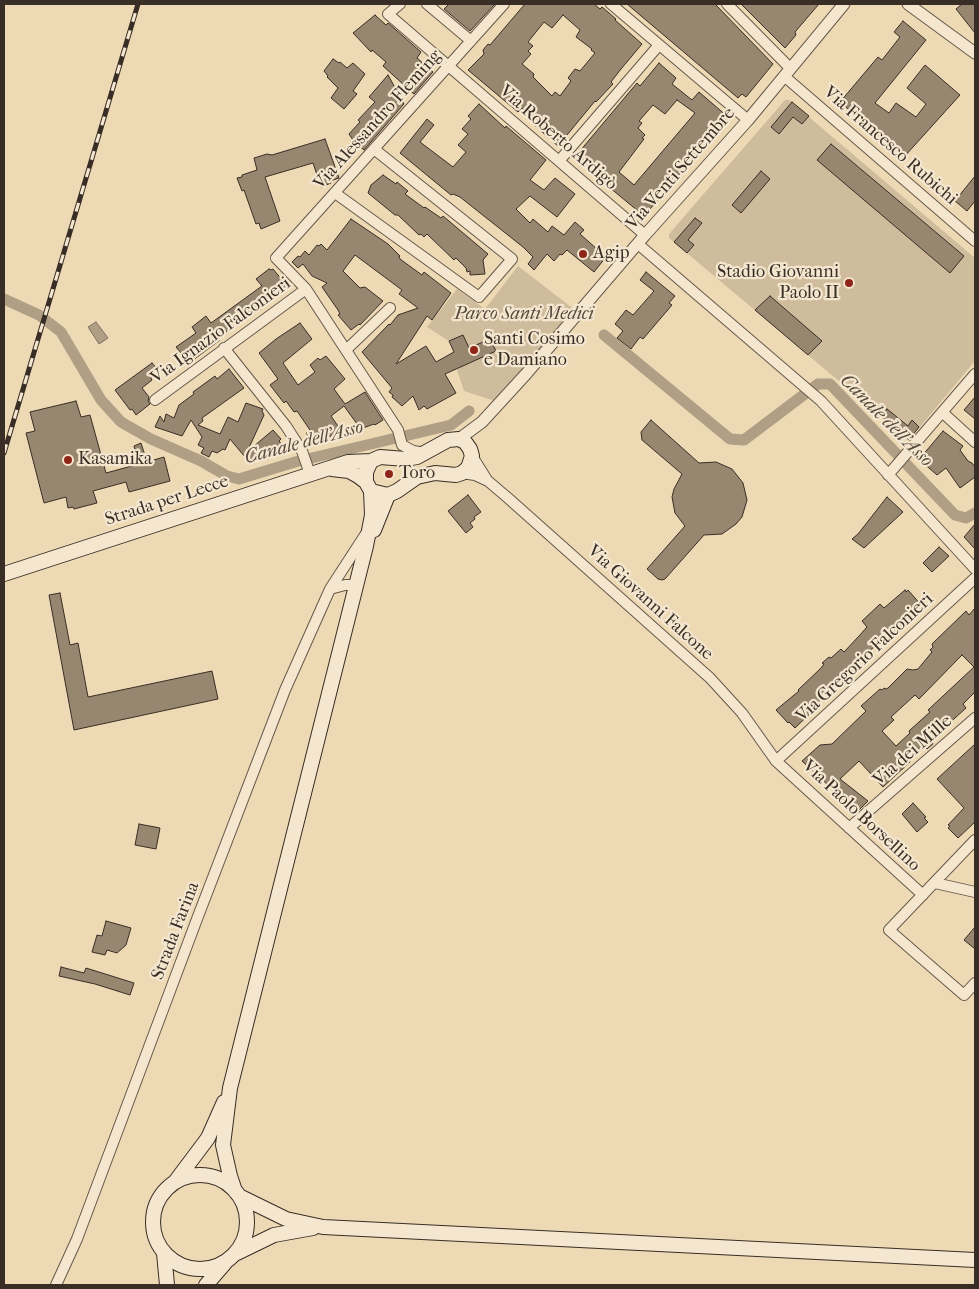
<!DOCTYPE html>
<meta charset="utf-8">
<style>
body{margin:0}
#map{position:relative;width:979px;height:1289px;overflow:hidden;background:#eed9b5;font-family:"IM FELL French Canon",serif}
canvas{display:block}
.frame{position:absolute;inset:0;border:5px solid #392e25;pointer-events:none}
</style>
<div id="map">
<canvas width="979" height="1289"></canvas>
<div class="frame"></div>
</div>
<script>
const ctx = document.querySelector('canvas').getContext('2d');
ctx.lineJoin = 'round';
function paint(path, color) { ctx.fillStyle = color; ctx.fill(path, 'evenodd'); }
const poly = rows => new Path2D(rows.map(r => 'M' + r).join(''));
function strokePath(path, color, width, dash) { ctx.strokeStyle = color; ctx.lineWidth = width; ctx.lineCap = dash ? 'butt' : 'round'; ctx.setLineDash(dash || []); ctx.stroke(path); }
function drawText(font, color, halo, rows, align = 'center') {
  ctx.font = font + ' "IM FELL French Canon",serif'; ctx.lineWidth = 4.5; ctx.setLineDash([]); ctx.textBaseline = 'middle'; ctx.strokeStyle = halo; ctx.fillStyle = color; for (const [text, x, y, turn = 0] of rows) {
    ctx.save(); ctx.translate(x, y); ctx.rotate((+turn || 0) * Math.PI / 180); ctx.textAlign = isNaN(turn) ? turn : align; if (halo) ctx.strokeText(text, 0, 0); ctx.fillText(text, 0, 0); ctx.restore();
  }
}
paint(poly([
 [785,100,789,100,975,258,975,361,909,440,669,238,669,234],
 [518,266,575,310,495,401,464,391,457,370,461,366,495,351,490,339,469,348,449,341,427,327,457,289,485,309]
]), '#cfbc9d');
const water = poly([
 [96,322,108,338,99,344,88,327,96,322]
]);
paint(water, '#b09f84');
strokePath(water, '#80725e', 1);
strokePath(poly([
 [4,299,39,315,61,332,101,400,121,422,151,439,201,461,227,476,239,479,295,462,451,425,469,411],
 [604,335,730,439,744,440,818,384,830,384,955,515,966,518,975,513]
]), '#b09f84', 11);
const building = poly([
 [449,4,495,4,470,31,444,9,449,4],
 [525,4,594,4,600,9,602,7,616,19,615,20,642,44,621,69,611,82,613,84,596,102,595,101,558,146,531,122,534,118,522,108,518,112,468,70,484,54,483,50,488,44,490,45,525,4],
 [563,15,580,30,576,37,592,49,591,50,595,53,580,71,575,69,568,78,571,81,560,96,555,92,552,96,533,77,534,74,522,64,531,54,528,51,533,46,528,42,544,22,552,28,563,15],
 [627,4,715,4,773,64,746,97,742,94,738,98,627,4],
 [741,4,819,4,795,32,796,35,785,48,741,4],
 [962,4,975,4,975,33,956,9,962,4],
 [375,15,386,25,388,23,421,52,417,58,433,72,414,94,383,66,386,62,372,50,371,52,353,33,375,15],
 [903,21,926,40,875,103,889,113,896,103,916,117,926,104,907,88,925,65,960,95,904,157,840,102,878,57,882,60,900,37,894,32,903,21],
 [333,59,339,63,340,62,347,68,353,63,365,74,353,91,357,94,344,109,331,98,338,88,327,77,328,76,324,71,333,59],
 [659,63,676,78,672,84,692,100,699,92,728,117,644,216,574,158,637,83,640,86,659,63],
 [677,100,695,113,634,185,619,172,644,139,642,138,645,135,638,128,642,123,639,121,653,105,665,114,677,100],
 [388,75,404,104,364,150,355,143,349,134,360,122,358,120,375,102,369,97,388,75],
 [792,102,809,116,802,124,793,117,779,134,771,127,792,102],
 [479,104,505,128,506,126,546,160,530,180,544,190,555,178,575,194,557,217,530,196,516,209,530,223,533,219,548,232,552,226,564,235,575,222,584,230,580,234,606,257,594,272,567,250,562,255,560,254,554,261,547,254,534,270,528,264,533,257,523,247,460,197,453,194,451,195,400,153,427,119,434,125,420,142,453,167,466,152,458,145,468,134,462,129,471,119,468,116,479,104],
 [325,139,339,178,330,181,331,183,321,187,313,163,265,177,280,221,261,229,259,223,256,224,244,190,242,191,237,178,242,177,242,175,257,170,254,158,267,154,272,155,325,139],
 [831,144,964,256,950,273,817,160,831,144],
 [761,171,770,179,741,213,732,205,761,171],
 [383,175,396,184,397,182,408,191,405,194,424,208,425,207,441,218,443,216,488,254,483,260,485,274,470,275,470,271,467,272,466,268,456,258,454,260,427,234,424,237,421,234,419,235,398,215,395,215,368,193,371,185,383,175],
 [975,176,975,201,967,211,955,201,975,176],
 [695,218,702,223,688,240,694,245,687,253,674,242,695,218],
 [351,219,388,244,400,256,399,257,400,259,422,275,424,272,451,293,432,320,427,316,396,364,426,346,436,362,454,352,449,341,463,335,469,348,490,339,496,351,445,374,456,393,427,409,424,406,419,410,413,396,402,406,392,397,393,395,389,392,392,388,362,352,389,324,390,325,398,315,418,308,399,294,402,290,355,255,343,271,360,288,365,287,383,301,360,325,359,324,351,330,338,315,340,314,338,310,322,287,327,283,312,276,303,264,298,268,292,262,298,256,300,257,305,251,309,255,317,245,319,246,321,244,327,250,351,219],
 [269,269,271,270,273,269,288,287,260,310,259,309,239,324,237,322,218,339,220,340,189,363,176,347,196,333,192,327,206,316,211,323,262,286,256,279,269,269],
 [646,272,675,296,669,303,672,305,643,339,640,337,631,349,617,338,623,331,615,324,626,310,633,315,654,291,640,280,646,272],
 [770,296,822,341,808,355,755,310,770,296],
 [300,323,312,339,283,363,298,385,315,372,310,365,318,358,320,360,326,356,345,379,334,389,345,404,365,392,383,420,375,425,374,424,363,428,361,426,360,428,344,406,331,416,340,429,328,438,324,434,313,442,306,433,310,430,297,411,294,412,286,401,284,403,270,385,278,379,259,353,276,339,300,323],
 [152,363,159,371,151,378,152,380,142,388,149,397,148,401,150,404,136,415,132,409,130,410,115,390,152,363],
 [229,369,244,388,202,418,203,421,198,425,220,434,228,417,238,422,246,403,263,409,262,411,264,415,247,452,273,430,281,439,279,441,285,449,278,455,276,452,267,459,265,457,260,461,258,459,253,463,246,454,245,457,230,439,225,450,223,449,217,453,212,451,209,457,201,453,204,448,198,445,202,437,191,420,182,436,155,427,160,416,164,422,166,414,174,418,179,405,194,394,193,392,215,376,217,379,229,369],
 [975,397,975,419,964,410,975,397],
 [76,401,81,417,90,415,106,473,139,464,134,446,141,443,147,462,164,457,170,481,129,492,126,482,93,491,97,503,74,509,73,507,68,508,66,497,44,503,26,433,35,431,30,412,76,401],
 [887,409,908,426,912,420,919,427,909,440,881,416,887,409],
 [651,420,699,463,716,462,732,469,743,483,747,500,742,517,736,524,722,534,704,535,665,579,662,580,658,579,647,569,685,526,675,513,672,497,674,489,682,474,642,440,641,432,651,420],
 [943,431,963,446,960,450,968,461,972,463,975,467,975,477,960,488,946,468,937,475,921,461,924,457,922,456,943,431],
 [468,495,481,512,474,517,475,519,470,523,473,527,466,533,448,511,468,495],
 [887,497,903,512,864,548,852,539,858,534,887,497],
 [975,524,975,549,964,537,975,524],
 [939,547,949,556,932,572,923,563,939,547],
 [905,590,906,592,908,590,922,606,914,614,914,617,910,618,898,630,900,631,880,648,877,645,854,662,856,665,853,668,857,671,840,685,837,686,834,683,827,693,819,701,821,703,795,728,789,722,788,723,776,710,799,691,798,690,821,668,824,664,822,663,829,657,831,658,841,649,844,652,859,636,867,627,862,621,880,604,884,608,905,590],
 [60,593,70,645,78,643,88,697,212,671,218,699,74,730,49,595,60,593],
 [975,608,975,692,963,704,966,708,944,728,939,736,932,742,933,744,927,749,925,747,909,760,910,762,883,787,859,761,840,779,868,801,857,812,802,761,820,745,832,744,866,711,861,706,880,689,882,690,884,688,886,689,888,688,907,669,913,670,918,669,932,652,930,650,933,647,932,644,966,611,969,615,975,608],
 [962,655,974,667,928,710,930,712,909,731,910,733,896,746,882,731,894,720,891,717,915,695,919,699,962,655],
 [975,744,975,822,958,838,948,828,950,826,948,825,964,808,937,779,975,744],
 [913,803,926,817,924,818,928,822,917,832,902,814,913,803],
 [139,824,160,828,156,849,135,845,139,824],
 [106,921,131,928,126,945,117,953,107,950,105,955,92,952,97,935,102,936,106,921],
 [975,927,975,949,964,940,975,927],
 [61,967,84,973,86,968,134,983,130,995,95,984,59,976,61,967]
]);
paint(building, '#978770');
strokePath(building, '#392e25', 1);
const minor = poly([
 [400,4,388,14,645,235],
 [427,4,471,41],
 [611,4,748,120],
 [727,4,790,68],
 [784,76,975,241],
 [559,161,659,45],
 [335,193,479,297,512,259,374,149],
 [638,244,821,401,975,569],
 [224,348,286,426,302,451,310,474],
 [346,350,390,308],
 [155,400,306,289],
 [942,412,975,442],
 [426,453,413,451,402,445,398,430,306,289,276,258,504,4],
 [472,456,487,480],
 [462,473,475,475,488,481,508,498,710,678,742,713,776,761,923,895],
 [888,475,975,374],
 [330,589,345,585,356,585],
 [776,761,975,578],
 [849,828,975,718],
 [975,840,889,930,964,995,975,983],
 [935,883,975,892],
 [56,1285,77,1239,197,919,285,690,330,589,367,532]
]);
const tertiary = poly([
 [908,4,975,53],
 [459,439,482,422,526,374,645,235,748,120,844,4]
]);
const secondary = poly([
 [459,439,465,442,470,449,472,456,468,468,462,473,456,475,435,473,417,477,397,491,388,495,371,491,366,482,366,472,371,461,380,457,406,459,417,457,448,440,459,439],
 [332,469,349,471,358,476,366,482],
 [374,530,388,495],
 [4,574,348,462,371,461],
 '153 1222a47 47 0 1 1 94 0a47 47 0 1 1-94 0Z',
 [175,1182,208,1138,224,1102],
 [235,1191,230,1176,223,1145,230,1088,366,546,372,515,371,491],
 [239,1196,286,1219,323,1227,975,1260],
 [164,1253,167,1285],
 [237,1253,274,1235,313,1228],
 [206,1285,225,1263]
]);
strokePath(minor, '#665949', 12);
strokePath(tertiary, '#665949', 13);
strokePath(secondary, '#392e25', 16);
strokePath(minor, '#f4e6cf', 10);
strokePath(tertiary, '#f4e6cf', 11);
strokePath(secondary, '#f4e6cf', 14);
const rail = poly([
 [4,453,138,4]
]);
strokePath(rail, '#392e25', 5);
strokePath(rail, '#f4e6cf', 3, [9]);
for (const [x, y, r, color] of [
 [583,254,5,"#8f2418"],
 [849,283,5,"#8f2418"],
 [474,350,5,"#8f2418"],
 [68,460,5,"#8f2418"],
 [389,474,5,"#8f2418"]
]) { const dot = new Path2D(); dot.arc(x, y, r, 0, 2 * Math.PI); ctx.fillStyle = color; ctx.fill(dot); strokePath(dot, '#f4e6cf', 2); }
drawText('18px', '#392e25', '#f4e6cf', [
 ["Via Alessandro Fleming",378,120,-48],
 ["Via Roberto Ardigò",558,138,41],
 ["Via Francesco Rubichi",890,146,41],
 ["Via Venti Settembre",681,169,-49],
 ["Via Ignazio Falconieri",221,331,-36],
 ["Strada per Lecce",167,501,-18],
 ["Via Giovanni Falcone",650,603,42],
 ["Via Gregorio Falconieri",865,658,-43],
 ["Via dei Mille",913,751,-41],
 ["Via Paolo Borsellino",861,816,43],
 ["Strada Farina",176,931,-69]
]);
drawText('18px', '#392e25', '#f4e6cf', [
 ["Agip",593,254],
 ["Stadio Giovanni",839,273,"right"],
 ["Paolo II",839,294,"right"],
 ["Santi Cosimo",484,340],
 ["e Damiano",484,361],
 ["Kasamika",78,460],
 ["Toro",399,474]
], 'left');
drawText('italic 18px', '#574a3d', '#f4e6cf', [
 ["Parco Santi Medici",524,315]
]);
drawText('italic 19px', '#574a3d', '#f4e6cf', [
 ["Canale dell'Asso",886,421,45],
 ["Canale dell'Asso",304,443,-15]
]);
</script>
